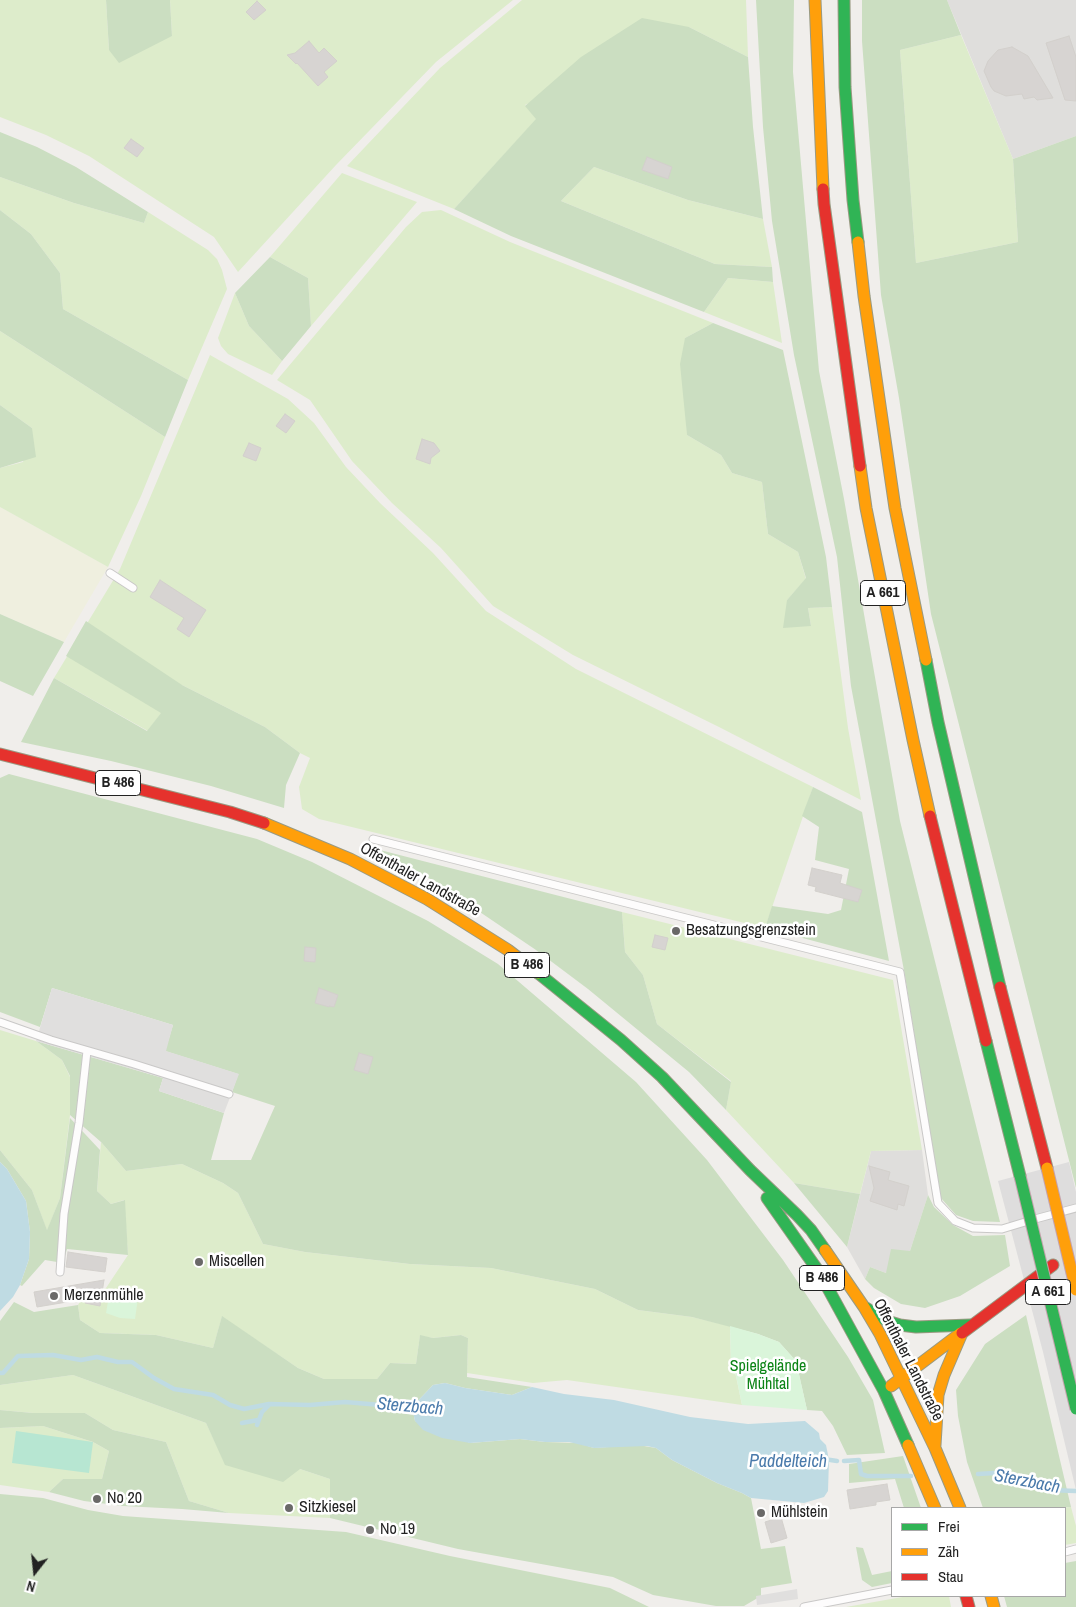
<!DOCTYPE html>
<meta charset="utf-8">
<style>
body{margin:0}
#map{position:relative;width:1076px;height:1607px;overflow:hidden;background:#f0eeeb;font-family:"Archivo Narrow",sans-serif}
canvas{display:block}
.legend{position:absolute;left:891px;top:1507px;width:175px;height:90px;box-sizing:border-box;background:#fff;border:1px solid #a7a7a7;margin:0;padding:6px 9px;list-style:none;font-size:15px;color:#222}
.legend li{display:flex;align-items:center;gap:10px;height:25px}
.legend b{width:25px;border:1px solid #a7a7a7}
.north{position:absolute;left:10px;top:1547px;width:50px;height:50px;-webkit-text-stroke:4px #fff;paint-order:stroke;rotate:196deg;font-size:14px;font-weight:700;line-height:20px;text-align:center;color:#222}
.north::after{content:'';display:block;margin:auto;width:18px;height:22px;background:#222;clip-path:polygon(50% 0,100% 100%,50% 72%,0 100%)}
</style>
<div id="map">
<canvas width="1076" height="1607"></canvas>
<ul class="legend">
<li><b style="height:6px;background:#30b455"></b>Frei</li>
<li><b style="height:6px;background:#ff9f0a"></b>Zäh</li>
<li><b style="height:6px;background:#e5322d"></b>Stau</li>
</ul>
<div class="north">N</div>
</div>
<script>
const ctx = document.querySelector('canvas').getContext('2d');
ctx.lineJoin = 'round';
function paint(path, color) { ctx.fillStyle = color; ctx.fill(path, 'evenodd'); }
const poly = rows => new Path2D(rows.map(r => 'M' + r).join(''));
function strokePath(path, color, width, dash) { ctx.strokeStyle = color; ctx.lineWidth = width; ctx.lineCap = dash ? 'butt' : 'round'; ctx.setLineDash(dash || []); ctx.stroke(path); }
function drawText(font, color, halo, rows, align = 'center') {
  ctx.font = font + ' "Archivo Narrow",sans-serif'; ctx.lineWidth = 5; ctx.setLineDash([]); ctx.textBaseline = 'middle'; ctx.strokeStyle = halo; ctx.fillStyle = color; for (const [text, x, y, turn = 0] of rows) {
    ctx.save(); ctx.translate(x, y); ctx.rotate((+turn || 0) * Math.PI / 180); ctx.textAlign = isNaN(turn) ? turn : align; if (halo) ctx.strokeText(text, 0, 0); ctx.fillText(text, 0, 0); ctx.restore();
  }
}
paint(poly([
 [947,0,1076,0,1076,136,1013,159],
 [922,1150,928,1195,910,1251,886,1273,870,1267,865,1279,847,1247,871,1151]
]), '#dfdedc');
paint(poly([
 [0,507,108,567,64,642,0,614]
]), '#efefdf');
paint(poly([
 [0,0,106,0,109,50,172,36,170,0,513,0,436,62,336,165,238,272,214,237,89,156,46,135,0,117],
 [522,0,746,0,748,57,689,27,525,105,537,119,454,209,347,166,440,68],
 [961,35,1013,159,1018,242,916,263,900,50],
 [594,167,688,200,763,219,772,267,715,264,561,201],
 [342,173,417,202,311,326,308,278,270,257],
 [0,177,74,203,144,223,148,212,208,250,217,259,222,270,227,289,188,380,63,309,60,273,31,234,0,210],
 [441,210,510,242,713,323,685,338,687,435,721,455,732,473,762,482,768,534,798,552,806,579,787,600,811,626,808,608,832,607,848,728,861,800,719,727,573,655,493,606,441,548,392,503,352,461,310,400,277,380,406,227,422,212],
 [728,278,773,282,782,343,704,312],
 [235,293,249,326,282,361,272,375,228,354,221,346,218,338],
 [0,331,165,437,141,496,108,567,0,507,0,468,23,462,32,428,0,405],
 [210,355,288,399,314,423,346,467,380,503,433,553,486,611,576,669,813,787,765,928,319,819,302,809,299,787,310,758,300,753,265,727,182,685,148,731,54,678,120,569],
 [622,912,893,980,922,1150,871,1151,860,1194,794,1183,726,1110,731,1081,657,1024,643,975,625,952],
 [0,1030,36,1041,62,1060,70,1077,70,1115,60,1198,47,1231,32,1190,0,1150],
 [101,1142,126,1171,182,1164,223,1183,238,1193,263,1244,305,1252,410,1264,491,1268,595,1289,638,1310,692,1317,730,1326,731,1364,736,1376,742,1405,567,1380,533,1383,467,1373,468,1338,461,1335,433,1338,420,1336,416,1364,390,1363,377,1379,324,1379,298,1368,222,1317,213,1348,156,1335,100,1333,80,1320,78,1305,83,1296,106,1288,128,1255,124,1200,111,1204,97,1191],
 [73,1375,206,1423,226,1465,300,1469,330,1479,330,1518,229,1513,189,1501,166,1442,113,1430,85,1413,33,1413,0,1410,0,1385],
 [43,1426,93,1442,109,1451,102,1479,63,1479,49,1492,0,1485,0,1428],
 [1071,1507,1076,1526,1076,1543,1065,1545,1065,1508,1055,1508],
 [908,1596,949,1596,951,1607,846,1607]
]), '#ddeccb');
paint(poly([
 [106,0,170,0,172,36,119,63,109,50],
 [756,0,794,0,793,72,819,371,844,499,900,821,1000,1222,973,1221,956,1215,940,1197,905,976,851,686,837,557,794,355,772,221,763,127],
 [862,0,947,0,961,35,900,50,916,263,1018,242,1013,159,1076,136,1076,1188,931,614,899,398,881,295,862,41],
 [642,18,689,27,748,57,753,127,763,219,688,200,594,167,561,201,715,264,772,267,773,282,728,278,704,312,511,236,454,209,536,119,525,106,581,57],
 [0,132,37,147,76,167,148,212,144,223,74,203,0,177],
 [0,210,31,234,60,273,63,309,188,380,165,437,0,331],
 [270,257,308,278,311,326,282,361,249,326,235,293],
 [713,323,783,350,826,557,832,607,808,608,811,626,783,628,787,600,806,578,798,552,768,534,762,482,732,473,721,455,687,435,680,364,685,338],
 [0,405,32,428,36,457,0,468],
 [0,614,64,642,33,696,0,681],
 [86,621,182,685,265,727,300,753,286,785,284,808,211,786,111,761,21,742,54,678,147,731,161,713,66,656],
 [9,774,257,839,312,862,428,921,498,964,636,1082,707,1160,783,1260,848,1357,873,1400,885,1453,847,1455,833,1426,822,1411,807,1410,796,1361,779,1342,758,1334,692,1317,638,1310,595,1289,491,1268,410,1264,305,1252,263,1244,238,1193,223,1183,182,1164,126,1171,101,1142,70,1115,70,1076,62,1060,36,1041,163,1078,159,1091,224,1113,211,1160,251,1160,275,1106,232,1092,238,1074,165,1051,173,1025,52,988,40,1027,0,1012,0,778],
 [813,787,862,812,889,961,765,928,772,906,828,914,841,910,849,869,815,860,819,827,802,816],
 [376,849,622,912,625,952,643,975,657,1024,731,1082,726,1110,689,1072,588,989,536,950,434,881],
 [70,1118,100,1150,97,1191,111,1204,125,1200,128,1255,67,1249,63,1263,45,1260,22,1286,20,1285,29,1259,30,1232,26,1201,7,1169,0,1162,0,1150,32,1190,47,1230,60,1198],
 [794,1183,860,1194,847,1247],
 [928,1195,934,1207,953,1225,973,1236,1005,1235,1010,1266,960,1296,925,1308,901,1304,874,1288,865,1279,870,1267,886,1273,891,1249,910,1251],
 [14,1302,34,1312,78,1305,80,1320,100,1333,156,1335,213,1348,222,1316,298,1368,324,1379,377,1379,390,1363,416,1364,420,1335,433,1338,461,1335,468,1338,467,1377,532,1387,512,1395,465,1388,445,1383,433,1385,412,1407,415,1421,470,1443,520,1439,545,1442,578,1443,594,1448,638,1445,656,1448,672,1460,717,1483,742,1493,751,1498,761,1549,785,1546,792,1583,761,1588,761,1596,744,1606,716,1606,653,1595,613,1577,458,1549,330,1518,330,1479,300,1469,283,1482,225,1465,206,1423,73,1375,0,1385,0,1321],
 [1026,1315,1071,1507,983,1508,967,1462,958,1416,956,1390,985,1344],
 [0,1410,33,1413,85,1413,113,1430,166,1442,189,1501,229,1513,182,1509,123,1506,84,1501,49,1492,63,1479,102,1479,109,1451,93,1442,43,1426,0,1428],
 [903,1456,921,1508,904,1508,895,1479,849,1483,849,1464],
 [0,1494,43,1498,88,1510,123,1516,346,1532,450,1556,610,1588,649,1607,0,1607],
 [856,1547,863,1548,872,1575,892,1571,892,1583,872,1587,862,1580],
 [1076,1561,1076,1607,1007,1607,1004,1596,1065,1596,1065,1563]
]), '#cbdec1');
paint(poly([
 [109,1296,138,1298,135,1319,120,1318,106,1313],
 [730,1326,758,1334,779,1342,796,1361,807,1410,742,1405,736,1376,731,1364]
]), '#daf5da');
paint(poly([
 [16,1431,93,1442,89,1473,12,1463]
]), '#b7e6d2');
paint(poly([
 [52,988,173,1025,166,1051,239,1074,224,1113,159,1091,163,1078,36,1041],
 [797,1589,798,1599,757,1605,756,1596]
]), '#e0dfde');
paint(poly([
 [0,1162,7,1169,26,1201,30,1232,29,1259,20,1285,13,1297,0,1311],
 [445,1383,465,1388,512,1395,532,1387,564,1394,614,1400,690,1417,748,1424,805,1421,819,1433,820,1439,826,1445,829,1460,828,1491,824,1497,804,1503,751,1498,742,1493,717,1483,672,1460,656,1448,647,1446,594,1448,569,1442,545,1442,520,1439,470,1443,442,1438,423,1430,415,1421,412,1407,433,1385]
]), '#bfdbe3');
paint(poly([
 [1069,1162,1076,1192,1076,1490,1043,1352,998,1181]
]), '#dedddd');
strokePath(poly([
 [0,1373,3,1373,18,1356,53,1355,81,1360,97,1357,118,1362,132,1362,154,1378,174,1389,213,1395,230,1405,244,1409,269,1404,310,1405,345,1402,417,1408],
 [242,1423,258,1420],
 [257,1425,262,1412,269,1405],
 [824,1459,837,1461],
 [844,1461,859,1460,861,1474,867,1476,911,1476],
 [978,1474,994,1473,1010,1475,1027,1485,1038,1488,1049,1490,1076,1491]
]), '#bfdbe3', 4.5);
const building = poly([
 [257,1,266,10,254,20,246,12,257,1],
 [1069,36,1076,57,1076,101,1065,100,1046,43,1069,36],
 [309,41,319,53,324,48,337,61,324,72,328,77,318,86,297,63,296,64,287,55,295,53,309,41],
 [1012,47,1028,56,1053,98,1037,100,1034,97,1024,99,1022,94,1006,96,994,91,991,87,984,71,988,61,998,50,1012,47],
 [131,139,144,148,137,157,124,148,131,139],
 [647,157,672,167,668,179,642,170,647,157],
 [285,414,295,421,286,433,276,426,285,414],
 [422,439,434,443,440,451,431,458,430,464,416,459,422,439],
 [249,443,261,448,256,461,243,456,249,443],
 [160,580,206,610,189,637,177,629,184,618,150,597,160,580],
 [812,868,842,875,840,883,862,890,858,902,815,891,816,887,808,885,812,868],
 [655,935,668,938,665,950,652,947,655,935],
 [305,947,316,948,315,962,304,961,305,947],
 [319,988,338,995,334,1007,329,1006,329,1007,315,1003,319,988],
 [359,1053,373,1057,368,1074,354,1070,359,1053],
 [869,1166,890,1172,888,1180,909,1186,904,1206,898,1204,897,1210,870,1201,874,1188,869,1166],
 [68,1252,107,1258,105,1272,66,1267,68,1252],
 [104,1280,100,1306,85,1303,85,1299,37,1307,34,1292,104,1280],
 [887,1484,890,1500,876,1502,876,1505,850,1509,847,1490,887,1484],
 [781,1517,787,1538,771,1543,765,1522,781,1517]
]);
paint(building, '#d7d4d2');
strokePath(building, '#d3d0cc', 1);
const lane = poly([
 [110,573,133,588],
 [373,839,900,972,938,1203,955,1221,973,1228,1002,1229,1025,1222],
 [0,1022,51,1040,134,1064,229,1094],
 [1035,1219,1076,1208],
 [60,1272,64,1214,79,1123,87,1051],
 [1065,1552,1076,1549],
 [804,1607,892,1590]
]);
const fast = poly([
 [844,0,845,87,853,200,858,242],
 [926,660,938,722,1000,987],
 [538,973,621,1040,662,1077,750,1170,797,1215,811,1230,825,1250],
 [986,1041,1020,1176],
 [767,1198,819,1272,884,1391,908,1445],
 [866,1308,887,1321,900,1325,916,1327,970,1325]
]);
const slow = poly([
 [815,0,823,189],
 [858,242,864,296,895,508,926,660],
 [860,466,866,508,913,740,930,816],
 [264,823,350,859,427,899,508,950,538,973],
 [825,1250,864,1307,880,1334,935,1448,960,1508],
 [891,1386,961,1333],
 [908,1445,935,1508],
 [935,1445,938,1395,944,1375,962,1333],
 [991,1596,994,1607]
]);
const jam = poly([
 [823,189,824,204,860,466],
 [0,754,230,812,264,823],
 [930,816,986,1041],
 [1000,987,1047,1168],
 [962,1333,1053,1265],
 [966,1596,969,1607]
]);
strokePath(lane, '#c9c8c7', 9);
strokePath(fast, '#999a82', 13);
strokePath(slow, '#999a82', 13);
strokePath(jam, '#999a82', 13);
strokePath(lane, '#fdfcfc', 7);
strokePath(fast, '#30b455', 11);
strokePath(slow, '#ff9f0a', 11);
strokePath(jam, '#e5322d', 11);
const fastBridge = poly([
 [1020,1176,1076,1409]
]);
const slowBridge = poly([
 [1047,1168,1076,1290]
]);
strokePath(fastBridge, '#c5a2ac', 13, []);
strokePath(slowBridge, '#c5a2ac', 13, []);
strokePath(fastBridge, '#30b455', 11);
strokePath(slowBridge, '#ff9f0a', 11);
for (const [x, y, r, color] of [
 [676,931,5,"#6a6968"],
 [199,1262,5,"#6a6968"],
 [54,1296,5,"#6a6968"],
 [97,1499,5,"#6a6968"],
 [289,1508,5,"#6a6968"],
 [761,1513,5,"#6a6968"],
 [370,1530,5,"#6a6968"]
]) { const dot = new Path2D(); dot.arc(x, y, r, 0, 2 * Math.PI); ctx.fillStyle = color; ctx.fill(dot); strokePath(dot, '#fff', 2); }
for (const [x, y, w] of [
 [883,593,45],
 [118,783,45],
 [527,965,45],
 [822,1278,45],
 [1048,1292,45]
]) { const box = new Path2D(); box.roundRect(x - w / 2, y - 12.5, w, 25, 4); ctx.fillStyle = '#fff'; ctx.fill(box); strokePath(box, '#222', 1); }
drawText('bold 15px', '#222', null, [
 ["A 661",883,593],
 ["B 486",118,783],
 ["B 486",527,965],
 ["B 486",822,1278],
 ["A 661",1048,1292]
]);
drawText('16px', '#222', '#fff', [
 ["Offenthaler Landstraße",420,880,29],
 ["Offenthaler Landstraße",908,1360,63]
]);
drawText('16px', '#222', '#fff', [
 ["Besatzungsgrenzstein",686,931],
 ["Miscellen",209,1262],
 ["Merzenmühle",64,1296],
 ["No 20",107,1499],
 ["Sitzkiesel",299,1508],
 ["Mühlstein",771,1513],
 ["No 19",380,1530]
], 'left');
drawText('16px', '#0c8416', '#fff', [
 ["Spielgelände",768,1367],
 ["Mühltal",768,1385]
]);
drawText('italic 18px', '#4a7aab', '#fff', [
 ["Sterzbach",410,1407,5],
 ["Paddelteich",788,1462],
 ["Sterzbach",1027,1482,11]
]);
</script>
